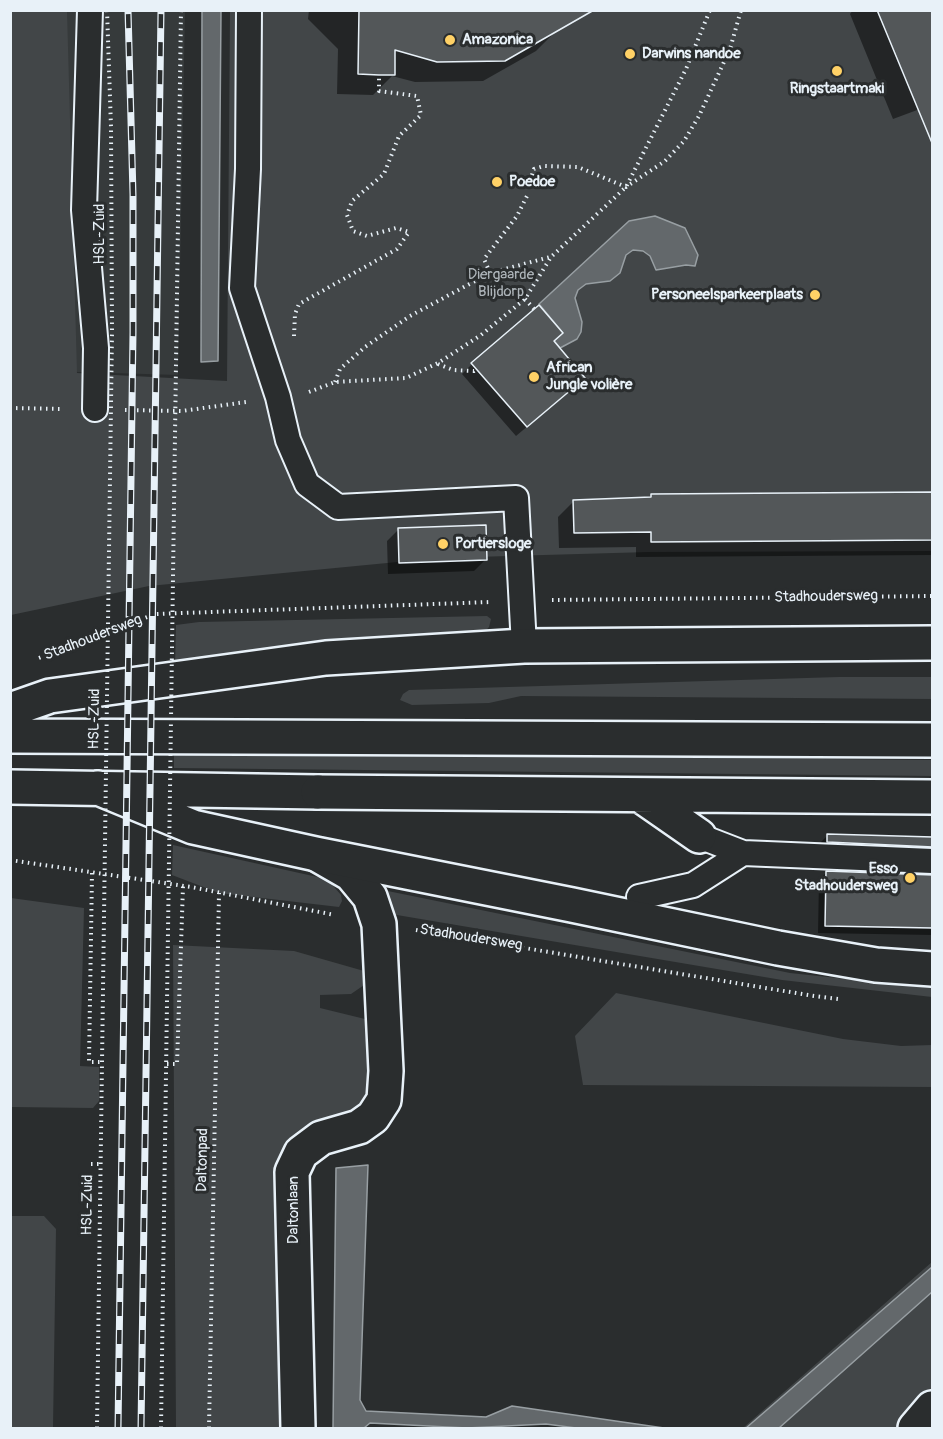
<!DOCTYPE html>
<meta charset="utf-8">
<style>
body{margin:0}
#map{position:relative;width:943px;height:1439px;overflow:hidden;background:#2a2d2e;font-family:Pangolin,sans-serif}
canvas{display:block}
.frame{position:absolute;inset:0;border:12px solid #e8f1f8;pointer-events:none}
</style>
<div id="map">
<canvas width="943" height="1439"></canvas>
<div class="frame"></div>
</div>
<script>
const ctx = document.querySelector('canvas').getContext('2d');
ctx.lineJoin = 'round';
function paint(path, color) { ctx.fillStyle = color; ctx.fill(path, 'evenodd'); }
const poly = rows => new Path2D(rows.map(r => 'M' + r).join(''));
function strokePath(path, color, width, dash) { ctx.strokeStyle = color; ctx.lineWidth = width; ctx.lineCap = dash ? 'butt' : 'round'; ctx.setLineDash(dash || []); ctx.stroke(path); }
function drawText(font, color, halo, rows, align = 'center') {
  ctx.font = font + ' Pangolin,sans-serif'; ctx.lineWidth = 6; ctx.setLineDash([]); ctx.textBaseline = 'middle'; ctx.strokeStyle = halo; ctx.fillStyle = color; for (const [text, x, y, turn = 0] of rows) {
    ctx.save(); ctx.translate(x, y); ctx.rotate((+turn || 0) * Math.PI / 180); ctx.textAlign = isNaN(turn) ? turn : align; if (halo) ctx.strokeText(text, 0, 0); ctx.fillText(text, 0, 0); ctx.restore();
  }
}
paint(poly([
 [11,11,185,11,178,375,11,370]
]), '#363a3b');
paint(poly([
 [10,11,67,11,77,373,227,381,230,11,932,11,932,551,649,552,439,558,149,586,11,615],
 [487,616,491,619,489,627,481,636,175,666,176,625,199,622],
 [839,677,932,677,932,699,521,696,489,703,412,705,400,700,403,694,409,690],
 [174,753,932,760,932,776,174,768],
 [173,845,322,878,329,881,341,895,342,901,339,907,219,893,172,875],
 [373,888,790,973,932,988,932,997,782,980,391,914],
 [11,898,84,908,80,1066,99,1067,99,1101,93,1108,11,1107],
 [173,945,294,951,364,971,370,981,351,994,320,995,320,1008,365,1019,372,1030,375,1089,365,1108,310,1123,274,1167,281,1359,281,1428,176,1428],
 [616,993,843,1039,901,1046,932,1045,932,1087,583,1085,575,1036],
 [11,1216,44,1216,56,1229,53,1428,11,1428],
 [932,1262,932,1428,743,1428]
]), '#424648');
const water = poly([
 [202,11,221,11,218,361,201,362,202,11],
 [655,216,685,228,698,255,695,266,686,265,656,270,650,256,643,251,633,250,626,255,620,273,610,281,586,284,578,290,575,298,582,322,581,332,577,339,560,348,554,341,563,333,539,304,629,221,655,216],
 [368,1165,360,1400,366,1411,486,1417,512,1406,664,1428,576,1428,546,1424,467,1428,370,1423,364,1428,333,1428,336,1168,368,1165],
 [932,1267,932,1292,779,1428,746,1428,932,1267]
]);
paint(water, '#63686b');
strokePath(water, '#989fa3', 1.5);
paint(poly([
 [309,10,577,10,536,51,483,81,415,82,392,76,373,95,337,94,338,49,308,19],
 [853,10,932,10,928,106,893,119,850,14],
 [552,341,573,388,516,436,462,374,472,364],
 [932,493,932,555,636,557,636,547,559,548,558,517,574,501,648,499,652,495],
 [399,529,486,559,474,571,388,574,387,541],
 [828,835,932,838,932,857,820,850,820,843],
 [827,872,932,877,932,935,818,933,819,880]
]), '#0007');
const building = poly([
 [359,10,594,10,505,61,437,62,395,50,395,75,379,75,358,74,359,10],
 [877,10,933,10,933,143,932,143,877,10],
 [539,305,563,333,554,341,585,378,527,427,471,363,539,305],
 [933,492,933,540,651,542,651,532,574,533,573,500,651,497,651,494,933,492],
 [486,525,487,560,399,563,398,528,486,525],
 [827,834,933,837,933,847,827,842,827,834],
 [826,871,933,875,933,928,825,926,826,871]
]);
paint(building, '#535759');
strokePath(building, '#e8f1f8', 1.5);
const lane = poly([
 [90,10,84,210,96,348,95,409],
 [249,10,248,169,242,288,278,397,288,440,307,484,338,507,516,498,524,646],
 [699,836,743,853,932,861],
 [639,897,693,885,743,853]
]);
const street = poly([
 [298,1428,292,1172,301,1153,321,1138,359,1127,373,1117,384,1100,386,1071,379,924,370,897,351,874,318,855],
 [915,1428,932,1408]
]);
const primary = poly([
 [10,710,50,696,326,658,524,646,932,643],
 [10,736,932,740],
 [10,787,318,792],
 [98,788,193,827,316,854,572,905,778,948,876,965,932,969]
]);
const highway = poly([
 [318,792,932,797],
 [640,795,699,836]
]);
strokePath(lane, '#e8f1f8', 28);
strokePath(street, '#e8f1f8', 38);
strokePath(primary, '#e8f1f8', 38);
strokePath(highway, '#e8f1f8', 38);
strokePath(poly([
 [532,175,534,169,544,166,578,167,626,187,665,161,684,141,699,116,730,49,741,10],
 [490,273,484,259,517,216,527,196],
 [525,299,534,309],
 [294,336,295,314,299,304,397,249,409,232,396,228,367,236,353,231,347,215,352,201,384,174,399,136,421,115,417,96,379,91,379,75],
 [438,364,453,370,474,371,477,369],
 [335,382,340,369,365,347,410,316,490,273,550,257],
 [309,392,335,382,406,378,438,363,481,335,525,299,551,257,626,187,686,69,710,10],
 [10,408,64,409],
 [125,410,182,411,246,402],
 [552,600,932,596],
 [39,658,155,614,491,602],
 [10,860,191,887,335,915],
 [92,873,89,1062,102,1062],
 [416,930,814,996,838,999],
 [167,1064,177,1064,183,886],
 [91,1164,101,1164],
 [209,1428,219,893]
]), '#e8f1f8', 4, [1.5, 4.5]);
strokePath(lane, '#2a2d2e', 24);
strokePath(street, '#2a2d2e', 33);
strokePath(primary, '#2a2d2e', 33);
strokePath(highway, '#2a2d2e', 33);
const rail = poly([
 [118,1428,133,332,133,195,128,10],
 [141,1428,161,10]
]);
strokePath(rail, '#e8f1f8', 7);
strokePath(rail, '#2a2d2e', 4.5, [14]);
strokePath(poly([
 [97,1428,112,332,111,127,107,10],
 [161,1428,181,10]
]), '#e8f1f8', 4, [1.5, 4.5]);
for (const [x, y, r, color] of [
 [450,40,6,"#ffd166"],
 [630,54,6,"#ffd166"],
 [837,71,6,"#ffd166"],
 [497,182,6,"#ffd166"],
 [815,295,6,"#ffd166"],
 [534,377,6,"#ffd166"],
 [443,544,6,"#ffd166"],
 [910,878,6,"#ffd166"]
]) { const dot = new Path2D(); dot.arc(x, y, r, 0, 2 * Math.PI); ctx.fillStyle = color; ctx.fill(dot); strokePath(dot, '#2a2d2e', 2); }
drawText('bold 15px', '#e8f1f8', '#2a2d2e', [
 ["Amazonica",462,40],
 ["Darwins nandoe",642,54],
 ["Ringstaartmaki",837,89,"center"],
 ["Poedoe",509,182],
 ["Personeelsparkeerplaats",803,295,"right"],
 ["African",546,368],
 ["Jungle volière",546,385],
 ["Portiersloge",455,544],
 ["Esso",898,869,"right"],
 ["Stadhoudersweg",898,886,"right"]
], 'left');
drawText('15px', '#e8f1f8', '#2a2d2e', [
 ["HSL-Zuid",100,234,-90],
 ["Stadhoudersweg",826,597,-1],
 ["Stadhoudersweg",93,638,-21],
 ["HSL-Zuid",95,719,-89],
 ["Stadhoudersweg",471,938,9],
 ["Daltonpad",203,1160,-89],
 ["HSL-Zuid",88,1205,-89],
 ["Daltonlaan",294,1210,-90]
]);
drawText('15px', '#aeb5ba', '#2a2d2e', [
 ["Diergaarde",501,275],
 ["Blijdorp",501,292]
]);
</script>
